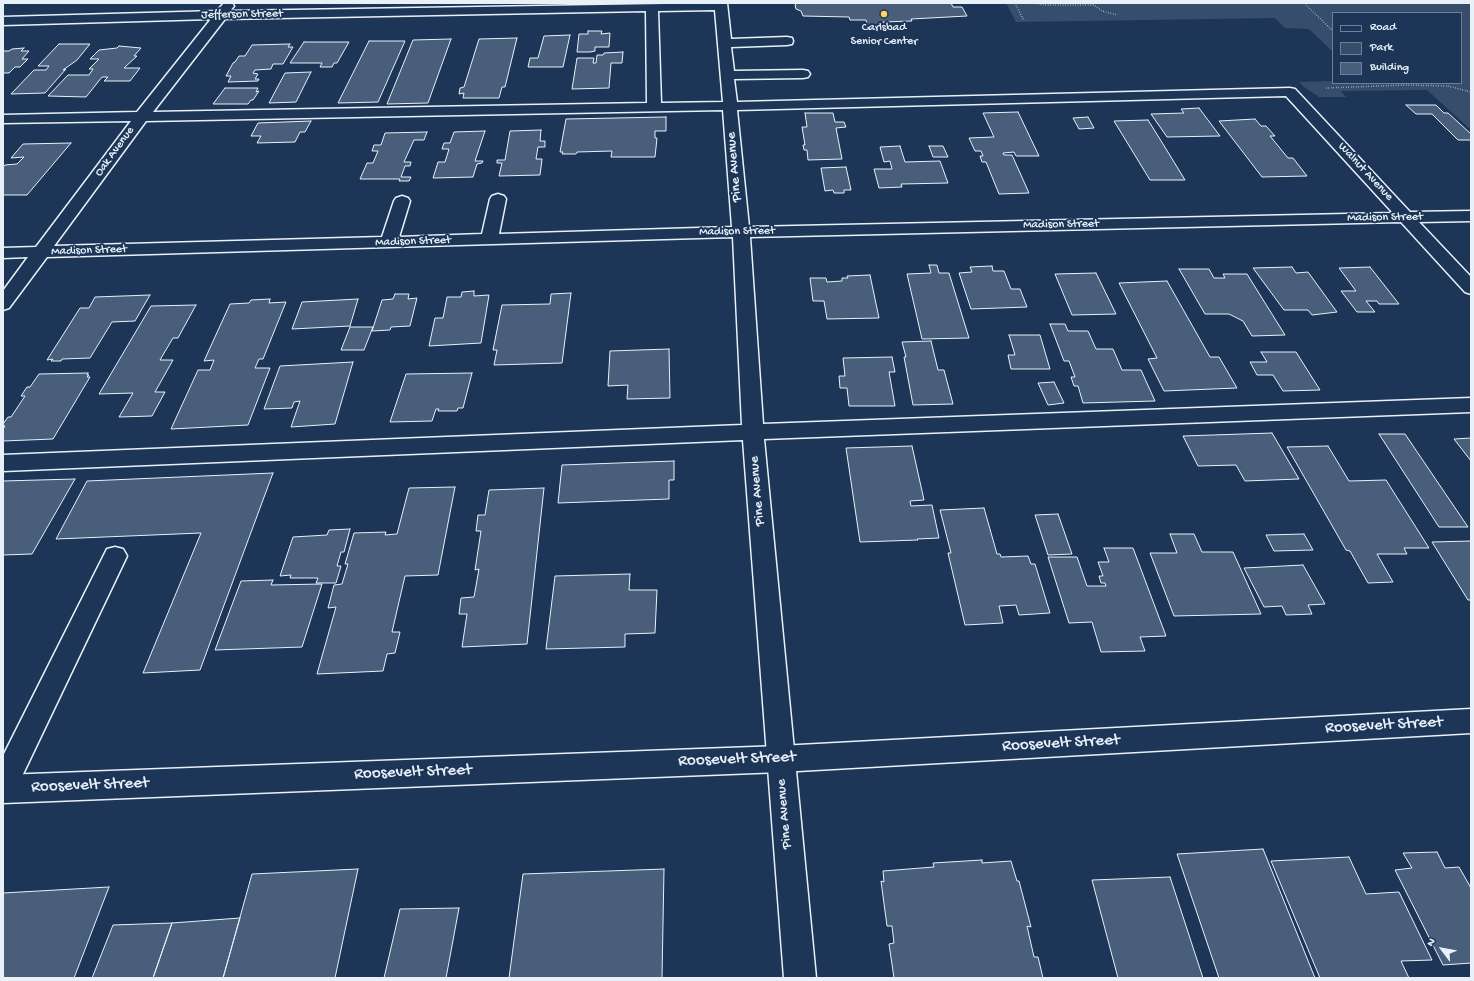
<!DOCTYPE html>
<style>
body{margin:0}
#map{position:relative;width:1474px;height:981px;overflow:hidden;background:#1d3557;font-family:"Gochi Hand",sans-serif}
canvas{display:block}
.frame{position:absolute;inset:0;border:4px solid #e8f1f8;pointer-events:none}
.legend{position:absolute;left:1332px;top:12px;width:130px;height:72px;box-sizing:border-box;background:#1d3557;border:1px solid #6e8097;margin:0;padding:5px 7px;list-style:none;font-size:12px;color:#e8f1f8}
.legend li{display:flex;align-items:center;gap:8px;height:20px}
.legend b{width:20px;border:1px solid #6e8097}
.north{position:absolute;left:1422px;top:929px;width:40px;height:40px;-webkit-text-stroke:3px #1d3557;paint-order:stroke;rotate:302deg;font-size:11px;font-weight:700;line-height:16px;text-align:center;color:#e8f1f8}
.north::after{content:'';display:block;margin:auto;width:14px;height:18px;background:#e8f1f8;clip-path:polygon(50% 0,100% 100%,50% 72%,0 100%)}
</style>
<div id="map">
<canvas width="1474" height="981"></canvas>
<div class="frame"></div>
<ul class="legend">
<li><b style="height:5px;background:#1d3557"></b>Road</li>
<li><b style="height:11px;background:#374d6c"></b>Park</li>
<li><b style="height:11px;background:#495e7a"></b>Building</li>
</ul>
<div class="north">N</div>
</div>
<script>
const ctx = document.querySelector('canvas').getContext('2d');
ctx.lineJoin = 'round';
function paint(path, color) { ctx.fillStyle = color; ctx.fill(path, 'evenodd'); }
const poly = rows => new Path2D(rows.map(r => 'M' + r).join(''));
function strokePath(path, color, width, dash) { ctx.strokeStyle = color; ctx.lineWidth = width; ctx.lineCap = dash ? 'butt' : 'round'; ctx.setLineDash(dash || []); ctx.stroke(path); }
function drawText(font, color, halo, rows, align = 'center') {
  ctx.font = font + ' "Gochi Hand",sans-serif'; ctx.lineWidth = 4; ctx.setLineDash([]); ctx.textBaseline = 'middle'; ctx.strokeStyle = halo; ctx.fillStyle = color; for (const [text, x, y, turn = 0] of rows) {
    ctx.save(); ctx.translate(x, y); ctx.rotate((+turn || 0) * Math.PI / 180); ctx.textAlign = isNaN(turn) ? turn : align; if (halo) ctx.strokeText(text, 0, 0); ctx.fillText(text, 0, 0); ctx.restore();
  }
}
paint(poly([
 [1006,3,1471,3,1471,130,1427,90,1341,91,1346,97,1319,97,1304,87,1299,82,1333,81,1333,83,1461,83,1461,13,1333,13,1333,52,1309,29,1285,28,1275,18,1016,22]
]), '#374d6c');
const building = poly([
 [797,3,951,3,953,7,962,7,967,16,911,19,912,21,883,22,885,28,868,28,866,20,850,20,849,17,803,16,801,11,796,9,795,5,797,3],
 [588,31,602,31,601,34,610,33,609,47,595,47,595,51,590,52,577,52,579,34,588,34,588,31],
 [570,35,563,67,528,67,530,58,538,58,544,36,570,35],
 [517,38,505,87,502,87,499,98,463,98,464,93,459,94,460,88,464,87,479,39,517,38],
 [451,39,428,103,387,104,413,40,451,39],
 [369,41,405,41,378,102,338,103,369,41],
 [304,42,349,42,337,63,334,63,332,67,320,67,322,63,290,63,304,42],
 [59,44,90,44,77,60,63,70,66,69,45,93,11,94,34,70,46,70,49,66,38,66,59,44],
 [290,44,288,47,293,47,283,64,273,64,271,69,255,70,253,73,258,74,255,79,259,79,258,81,228,82,231,76,226,76,233,63,235,62,239,56,245,56,252,45,290,44],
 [119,46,141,48,134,56,137,56,124,68,140,68,130,81,104,81,108,77,102,77,86,97,48,96,68,75,89,75,93,69,89,69,99,59,90,59,99,50,117,48,119,46],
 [24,48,21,51,29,51,22,59,28,59,20,67,15,67,9,73,3,73,3,51,9,51,12,49,24,48],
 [623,52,622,63,611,63,609,88,572,89,577,58,594,58,593,63,596,63,597,55,603,55,604,53,623,52],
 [311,72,296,102,269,103,285,73,311,72],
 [225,88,258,88,256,92,259,91,253,100,251,100,248,104,213,104,225,88],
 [1406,105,1436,105,1444,113,1448,113,1471,134,1471,140,1458,140,1432,114,1416,114,1406,105],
 [1199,108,1220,136,1167,137,1151,114,1184,113,1181,109,1199,108],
 [1018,112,1039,156,1016,156,1014,152,1003,153,1004,155,1012,155,1029,193,999,194,986,162,982,162,980,156,983,156,981,151,975,151,969,138,994,137,983,113,1018,112],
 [805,113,833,113,835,122,844,122,846,127,836,128,842,159,808,160,807,150,804,150,803,145,805,145,802,127,807,127,805,113],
 [666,117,666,131,655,131,655,138,657,138,655,157,611,157,612,151,577,152,576,154,562,154,563,152,560,152,566,119,666,117],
 [1088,117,1094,128,1079,129,1073,118,1088,117],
 [1255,119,1261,126,1266,126,1275,136,1270,136,1288,158,1293,158,1307,176,1262,177,1219,121,1255,119],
 [1148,120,1163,144,1185,180,1150,180,1114,121,1148,120],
 [311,121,305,132,300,132,295,142,257,143,261,136,251,136,258,123,311,121],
 [541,130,540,141,545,141,545,147,538,147,536,159,542,159,540,175,499,176,502,163,497,163,497,160,505,160,510,131,541,130],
 [485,131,475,161,483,161,482,163,477,164,473,177,433,178,438,162,445,162,449,149,442,149,444,143,450,143,454,132,485,131],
 [427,132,424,140,414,140,404,162,411,162,410,166,405,166,401,177,411,177,409,181,399,181,400,179,360,179,367,163,373,163,378,151,372,151,374,145,381,145,385,133,427,132],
 [71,143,27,195,3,195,3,167,5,165,17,164,24,157,11,158,23,144,71,143],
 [900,146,905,162,940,161,948,183,901,184,902,187,879,188,874,169,892,169,890,161,884,162,880,147,900,146],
 [929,146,943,146,948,157,933,157,929,146],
 [846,167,851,190,844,190,844,193,834,193,833,190,825,191,821,168,846,167],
 [929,265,937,265,939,273,949,273,969,338,922,339,907,274,931,273,929,265],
 [992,266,993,271,1004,271,1011,289,1020,289,1027,307,971,309,959,273,972,272,970,267,992,266],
 [1292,267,1296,273,1308,272,1337,312,1312,315,1308,310,1284,310,1253,268,1292,267],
 [1370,267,1399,304,1379,304,1377,301,1366,301,1375,312,1357,312,1341,291,1356,291,1339,268,1370,267],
 [1179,269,1209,269,1214,278,1225,278,1223,274,1247,274,1285,335,1252,336,1243,321,1229,314,1205,314,1179,269],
 [1096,273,1116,314,1072,315,1055,274,1096,273],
 [870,275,879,318,827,319,824,301,813,301,810,278,826,278,827,282,842,281,842,278,848,278,847,276,870,275],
 [1167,281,1210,357,1219,357,1237,388,1164,391,1148,359,1157,358,1119,283,1167,281],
 [474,291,474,296,489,295,481,343,429,346,435,318,443,318,447,297,461,297,462,292,474,291],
 [571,293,562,363,494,365,497,350,493,350,502,305,550,304,551,294,571,293],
 [395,294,409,294,408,299,417,298,410,326,391,327,390,330,372,331,382,300,393,299,395,294],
 [150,295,135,321,112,322,90,358,62,359,61,361,51,361,53,359,47,360,80,308,89,308,95,297,150,295],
 [270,299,269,303,286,302,263,359,259,359,255,368,270,368,248,425,171,429,198,370,210,370,214,360,204,361,230,304,249,303,251,300,270,299],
 [358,299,350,326,292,329,302,302,358,299],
 [196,305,178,338,173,338,160,360,173,360,155,392,165,392,152,416,119,417,133,393,99,394,151,306,196,305],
 [1050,324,1065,324,1068,331,1088,331,1096,349,1113,349,1122,370,1141,370,1155,401,1083,403,1078,386,1074,386,1071,377,1075,377,1069,361,1064,361,1050,324],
 [350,327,373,327,364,350,341,350,350,327],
 [1009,335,1040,335,1050,369,1011,369,1008,355,1015,355,1009,335],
 [931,341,938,370,944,370,953,404,913,405,904,357,906,357,902,342,931,341],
 [669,349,670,398,627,399,628,385,608,386,610,351,669,349],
 [1261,352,1296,352,1320,390,1283,391,1273,375,1257,375,1250,362,1267,362,1261,352],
 [892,357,895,372,889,372,895,406,849,406,847,388,840,388,839,376,845,376,843,358,892,357],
 [353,362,335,424,291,427,300,401,294,402,292,408,264,409,280,366,353,362],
 [88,373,87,375,89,375,87,377,90,377,53,439,3,441,3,429,5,426,3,426,3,424,8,417,11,417,25,396,21,396,27,387,30,387,39,374,88,373],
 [472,373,463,408,458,408,457,411,438,411,439,409,436,409,432,421,390,422,406,374,472,373],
 [1054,382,1064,403,1048,405,1038,383,1054,382],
 [1272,433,1299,479,1245,481,1236,465,1198,466,1183,436,1272,433],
 [1379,434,1405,434,1468,527,1439,527,1379,434],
 [1471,438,1471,461,1454,439,1471,438],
 [912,446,924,500,910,501,911,506,932,505,939,538,917,539,918,540,860,542,846,448,912,446],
 [1328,446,1349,481,1386,480,1429,548,1404,548,1407,554,1377,554,1393,582,1368,583,1350,551,1346,550,1287,447,1328,446],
 [674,461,674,480,669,480,669,499,558,503,562,465,674,461],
 [273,473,200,670,143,673,201,533,56,539,87,481,273,473],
 [75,479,32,554,3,555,3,481,75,479],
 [455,487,438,575,405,576,392,632,400,632,395,653,387,654,383,671,317,674,336,607,328,608,334,585,342,584,348,564,345,564,354,533,386,532,385,535,397,534,409,488,455,487],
 [544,488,527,644,462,647,467,614,459,614,461,598,474,597,479,569,475,570,481,531,476,531,478,515,485,515,489,490,544,488],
 [984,508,997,554,1000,554,1001,557,1028,556,1031,564,1035,564,1050,613,1019,615,1016,605,999,606,1003,623,965,625,948,553,951,553,940,510,984,508],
 [1058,514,1072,554,1048,555,1035,515,1058,514],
 [350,529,344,552,341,552,337,566,341,566,336,583,316,583,318,578,290,578,291,575,280,576,293,537,327,535,329,530,350,529],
 [1170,534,1194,534,1202,552,1233,552,1261,614,1174,616,1150,553,1177,553,1170,534],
 [1304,534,1313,550,1274,551,1266,535,1304,534],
 [1471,541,1471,600,1468,600,1432,542,1471,541],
 [1104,548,1133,548,1166,636,1140,637,1145,651,1101,652,1092,622,1069,623,1048,557,1077,557,1087,586,1106,586,1105,583,1101,583,1099,576,1103,576,1098,562,1109,562,1104,548],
 [1303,565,1325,604,1308,605,1312,614,1286,615,1282,606,1264,607,1244,568,1303,565],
 [630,574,629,590,657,590,655,633,625,634,625,647,546,649,555,576,630,574],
 [273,580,271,585,322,584,302,647,215,650,241,581,273,580],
 [1263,849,1315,978,1219,978,1177,854,1263,849],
 [1437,852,1445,868,1459,867,1471,888,1471,963,1443,965,1395,870,1412,868,1403,853,1437,852],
 [1349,857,1366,894,1399,892,1432,960,1401,961,1409,978,1320,978,1271,861,1349,857],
 [982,860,982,863,1011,861,1017,881,1019,881,1031,927,1027,926,1034,957,1038,957,1043,978,894,978,889,944,894,943,892,926,887,926,881,881,884,882,883,871,934,867,933,863,982,860],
 [358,869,335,978,223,978,252,874,358,869],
 [664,869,662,978,509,978,523,874,664,869],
 [1170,877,1203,978,1118,978,1092,880,1170,877],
 [109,887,74,978,3,978,3,893,109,887],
 [459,908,446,978,384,978,400,909,459,908],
 [240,918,223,978,153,978,172,923,240,918],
 [172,923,153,978,92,978,113,925,172,923]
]);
paint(building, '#495e7a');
strokePath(building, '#e8f1f8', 1);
const minor = poly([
 [224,3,232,3,234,6,230,11,727,3,731,39,787,37,792,38,793,41,792,44,787,45,731,47,734,71,803,70,808,71,810,74,808,77,803,78,734,79,737,102,1290,88,1295,89,1410,212,1471,211,1471,221,1419,222,1471,277,1471,294,1465,292,1401,222,750,237,763,424,1471,398,1471,412,764,439,816,978,784,978,743,440,3,471,3,455,742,425,733,237,47,257,9,308,3,310,3,291,28,257,3,258,3,248,36,247,131,121,3,123,3,115,137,112,211,19,3,25,3,17,217,11,224,3],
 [715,10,723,102,661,103,658,11,715,10],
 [646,11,647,103,153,112,225,19,646,11],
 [1286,96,1393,213,749,227,737,110,1286,96],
 [723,110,732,227,499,234,506,199,504,196,498,194,492,196,490,199,482,234,399,237,410,201,408,198,402,196,396,198,394,201,382,237,54,246,146,121,723,110],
 [115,547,123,549,127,556,13,795,3,799,3,756,107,549,115,547]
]);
const major = poly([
 [1471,709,1471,733,780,772,3,803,3,775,780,746,1471,709]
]);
strokePath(minor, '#e8f1f8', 3);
strokePath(major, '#e8f1f8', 3);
strokePath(poly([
 [1015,3,1024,21],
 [1033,3,1045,5,1094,5],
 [1091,3,1102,11,1118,15],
 [1304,3,1333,31],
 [1448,86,1471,92],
 [1326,88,1405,85,1448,86]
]), '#e8f1f8', 1.5, [0.5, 2]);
paint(minor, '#1d3557');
paint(major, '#1d3557');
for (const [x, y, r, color] of [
 [884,14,4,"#ffd166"]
]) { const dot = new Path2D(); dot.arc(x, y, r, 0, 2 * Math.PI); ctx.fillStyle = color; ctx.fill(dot); strokePath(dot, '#1d3557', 1.5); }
drawText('12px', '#e8f1f8', '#1d3557', [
 ["Jefferson Street",242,15,-1],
 ["Oak Avenue",115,152,-54],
 ["Walnut Avenue",1365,172,47],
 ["Madison Street",1385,218,-1],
 ["Madison Street",1061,225,-1],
 ["Madison Street",737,232,-1],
 ["Madison Street",413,242,-2],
 ["Madison Street",89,251,-2]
]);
drawText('12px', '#e8f1f8', '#1d3557', [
 ["Carlsbad",884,28],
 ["Senior Center",884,42]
]);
drawText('14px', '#e8f1f8', '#1d3557', [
 ["Pine Avenue",735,167,-95],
 ["Pine Avenue",758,491,-95],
 ["Pine Avenue",785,814,-95]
]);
drawText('17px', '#e8f1f8', '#1d3557', [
 ["Roosevelt Street",1384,726,-3],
 ["Roosevelt Street",1061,744,-3],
 ["Roosevelt Street",737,760,-2],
 ["Roosevelt Street",413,773,-2],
 ["Roosevelt Street",90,786,-2]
]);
</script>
